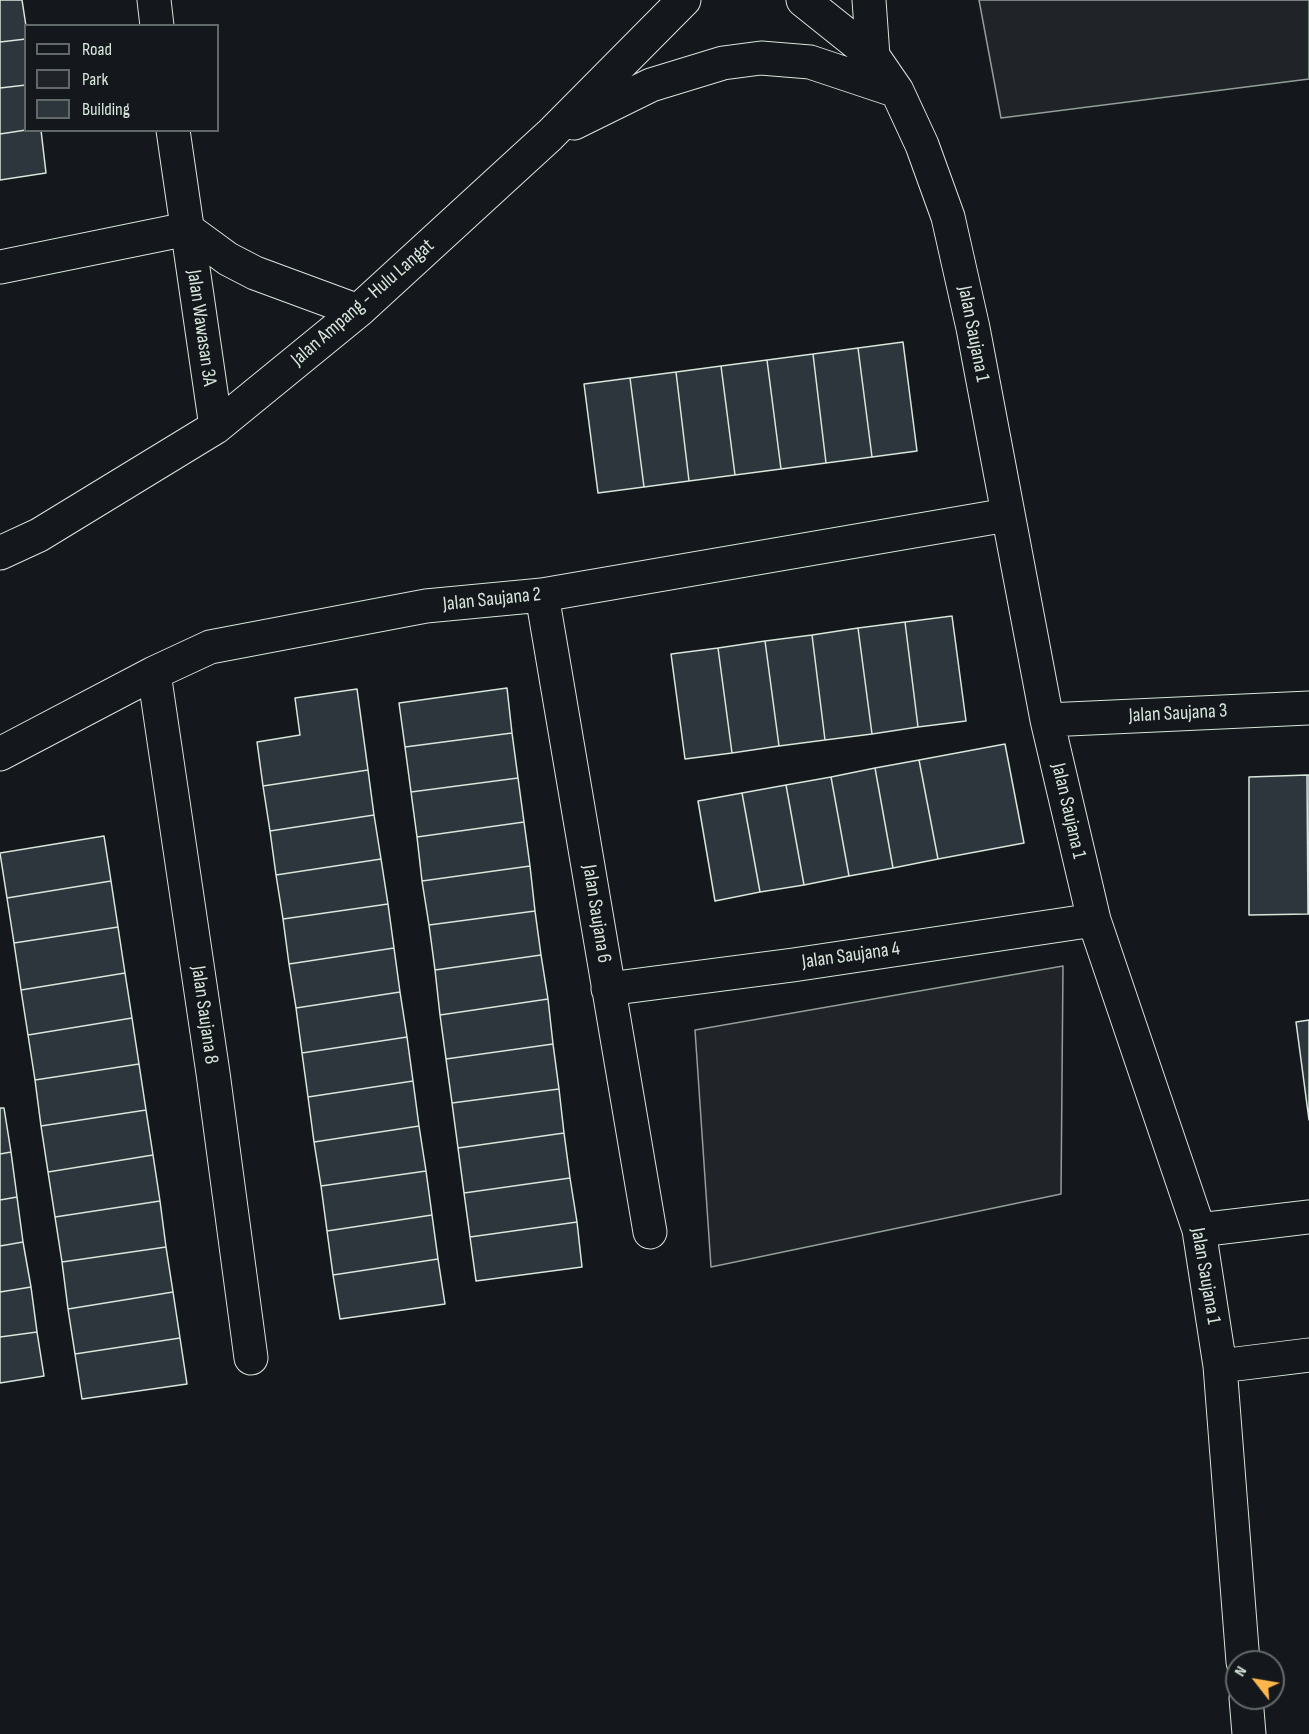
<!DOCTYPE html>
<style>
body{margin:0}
#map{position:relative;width:1309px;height:1734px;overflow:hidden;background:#14181c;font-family:"Sofia Sans Condensed",sans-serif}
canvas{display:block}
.legend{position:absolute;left:24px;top:24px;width:195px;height:108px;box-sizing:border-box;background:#14181c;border:2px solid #626a69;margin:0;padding:8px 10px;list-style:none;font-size:18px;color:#d8e6dc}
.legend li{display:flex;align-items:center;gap:12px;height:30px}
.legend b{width:30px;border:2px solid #626a69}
.north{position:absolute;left:1225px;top:1650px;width:60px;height:60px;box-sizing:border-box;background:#14181c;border:2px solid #626a69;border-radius:50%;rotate:301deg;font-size:16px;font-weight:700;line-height:24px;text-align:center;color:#d8e6dc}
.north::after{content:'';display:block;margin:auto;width:21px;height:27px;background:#ffb74d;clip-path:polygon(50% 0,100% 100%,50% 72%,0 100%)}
</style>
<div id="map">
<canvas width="1309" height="1734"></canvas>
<ul class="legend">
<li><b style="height:8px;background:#14181c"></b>Road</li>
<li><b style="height:16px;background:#202428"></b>Park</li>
<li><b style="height:16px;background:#2c363c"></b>Building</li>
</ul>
<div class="north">N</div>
</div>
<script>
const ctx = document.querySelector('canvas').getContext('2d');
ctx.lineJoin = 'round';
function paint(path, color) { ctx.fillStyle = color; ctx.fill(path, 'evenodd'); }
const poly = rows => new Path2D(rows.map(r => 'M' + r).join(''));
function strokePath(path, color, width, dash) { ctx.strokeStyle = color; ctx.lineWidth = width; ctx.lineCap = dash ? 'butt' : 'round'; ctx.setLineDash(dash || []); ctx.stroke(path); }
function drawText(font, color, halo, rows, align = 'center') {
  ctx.font = font + ' "Sofia Sans Condensed",sans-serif'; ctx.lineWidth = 4.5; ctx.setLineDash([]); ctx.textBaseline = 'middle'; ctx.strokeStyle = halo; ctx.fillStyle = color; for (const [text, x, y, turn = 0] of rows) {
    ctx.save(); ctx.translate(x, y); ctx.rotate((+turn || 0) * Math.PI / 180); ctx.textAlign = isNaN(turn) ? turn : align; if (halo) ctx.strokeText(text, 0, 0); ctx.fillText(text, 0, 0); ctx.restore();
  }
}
const green = poly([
 [979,0,1309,0,1309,79,1001,118,979,0],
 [1063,966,1061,1194,711,1267,695,1030,1063,966]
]);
paint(green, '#202428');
strokePath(green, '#939e99', 1.5);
const building = poly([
 [0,0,22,0,26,26,26,39,0,42,0,0],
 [26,39,26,85,0,88,0,42,26,39],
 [26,85,26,130,0,134,0,88,26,85],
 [26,130,41,130,46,173,0,180,0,134,26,130],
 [903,342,917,451,872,457,858,348,903,342],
 [858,348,872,457,826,463,813,354,858,348],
 [813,354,826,463,781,469,767,360,813,354],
 [767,360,781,469,735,475,721,366,767,360],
 [721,366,735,475,689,481,676,372,721,366],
 [676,372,689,481,644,487,630,378,676,372],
 [630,378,644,487,598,493,584,384,630,378],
 [952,616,966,721,918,727,905,622,952,616],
 [905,622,918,727,872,734,858,628,905,622],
 [858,628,872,734,825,740,812,635,858,628],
 [812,635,825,740,779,746,765,641,812,635],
 [765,641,779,746,732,753,718,648,765,641],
 [718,648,732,753,685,759,671,654,718,648],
 [507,688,512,733,405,747,399,703,507,688],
 [357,689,368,770,263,786,257,742,300,735,295,698,357,689],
 [512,733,518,778,411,792,405,747,512,733],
 [1005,744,1024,843,938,859,919,760,1005,744],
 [919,760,938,859,893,868,875,768,919,760],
 [875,768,893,868,849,876,831,777,875,768],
 [368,770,374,815,270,831,263,786,368,770],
 [1307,775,1309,775,1309,914,1308,914,1307,775],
 [1307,775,1308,914,1249,915,1249,777,1307,775],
 [831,777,849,876,804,885,786,785,831,777],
 [518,778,524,822,417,837,411,792,518,778],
 [786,785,804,885,760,892,742,793,786,785],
 [742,793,760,892,715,901,698,801,742,793],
 [374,815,381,859,276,875,270,831,374,815],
 [524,822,530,866,422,881,417,837,524,822],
 [104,836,111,881,7,898,0,853,104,836],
 [381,859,388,904,283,919,276,875,381,859],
 [530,866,535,911,429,925,422,881,530,866],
 [111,881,118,927,14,943,7,898,111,881],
 [388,904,394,948,289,964,283,919,388,904],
 [535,911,541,955,435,970,429,925,535,911],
 [118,927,125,973,21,990,14,943,118,927],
 [394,948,400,992,296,1008,289,964,394,948],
 [541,955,548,999,440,1015,435,970,541,955],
 [125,973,132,1018,28,1035,21,990,125,973],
 [400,992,407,1037,302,1053,296,1008,400,992],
 [548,999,553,1044,446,1059,440,1015,548,999],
 [132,1018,139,1064,35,1080,28,1035,132,1018],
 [1309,1020,1309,1120,1296,1022,1309,1020],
 [407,1037,413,1081,308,1097,302,1053,407,1037],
 [553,1044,559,1089,452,1103,446,1059,553,1044],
 [139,1064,146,1110,41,1126,35,1080,139,1064],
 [413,1081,419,1126,314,1142,308,1097,413,1081],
 [559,1089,564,1133,458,1148,452,1103,559,1089],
 [0,1108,4,1108,11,1152,0,1154,0,1108],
 [146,1110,153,1155,48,1172,41,1126,146,1110],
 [419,1126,426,1171,321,1186,314,1142,419,1126],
 [564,1133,570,1178,464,1193,458,1148,564,1133],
 [11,1152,17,1197,0,1200,0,1154,11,1152],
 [153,1155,160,1201,55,1217,48,1172,153,1155],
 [426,1171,432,1215,327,1231,321,1186,426,1171],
 [570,1178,577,1222,470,1237,464,1193,570,1178],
 [17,1197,23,1242,0,1246,0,1200,17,1197],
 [160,1201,166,1247,62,1262,55,1217,160,1201],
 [432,1215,438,1259,333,1275,327,1231,432,1215],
 [577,1222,582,1267,476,1281,470,1237,577,1222],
 [23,1242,31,1287,0,1292,0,1246,23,1242],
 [166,1247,173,1292,68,1309,62,1262,166,1247],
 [438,1259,445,1304,340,1319,333,1275,438,1259],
 [31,1287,37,1332,0,1337,0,1292,31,1287],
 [173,1292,180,1338,75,1354,68,1309,173,1292],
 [37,1332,44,1376,0,1383,0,1337,37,1332],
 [180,1338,187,1384,82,1399,75,1354,180,1338]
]);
paint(building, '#2c363c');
strokePath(building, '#d8e6dc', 1.5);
const minor = poly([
 [154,0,157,26],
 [803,0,873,56,897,91,922,145,948,217,973,328,1047,720,1094,920,1199,1230,1220,1366,1243,1662],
 [869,0,873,56],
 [574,123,651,85,723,63,761,58,810,62,897,91],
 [173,130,216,427],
 [187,229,228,259,255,273,358,311],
 [0,267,187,229],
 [0,553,39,535,216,427,358,311,550,135,684,0],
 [542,595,650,1232],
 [154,673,213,1073,251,1358],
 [1047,720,1309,708],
 [0,754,154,673,210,647,426,606,542,595,1007,515],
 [608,989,793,965,1094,920],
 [1199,1230,1309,1217],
 [1220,1366,1309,1355],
 [1246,1698,1249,1734]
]);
strokePath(minor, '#d8e6dc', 35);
strokePath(minor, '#14181c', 33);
drawText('20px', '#d8e6dc', '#14181c', [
 ["Jalan Ampang - Hulu Langat",363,303,-41],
 ["Jalan Wawasan 3A",201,328,82],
 ["Jalan Saujana 1",973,334,79],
 ["Jalan Saujana 2",492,600,-6],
 ["Jalan Saujana 3",1178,714,-3],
 ["Jalan Saujana 1",1068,811,77],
 ["Jalan Saujana 6",596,914,81],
 ["Jalan Saujana 4",851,956,-8],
 ["Jalan Saujana 8",204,1015,82],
 ["Jalan Saujana 1",1205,1276,80]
]);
</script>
